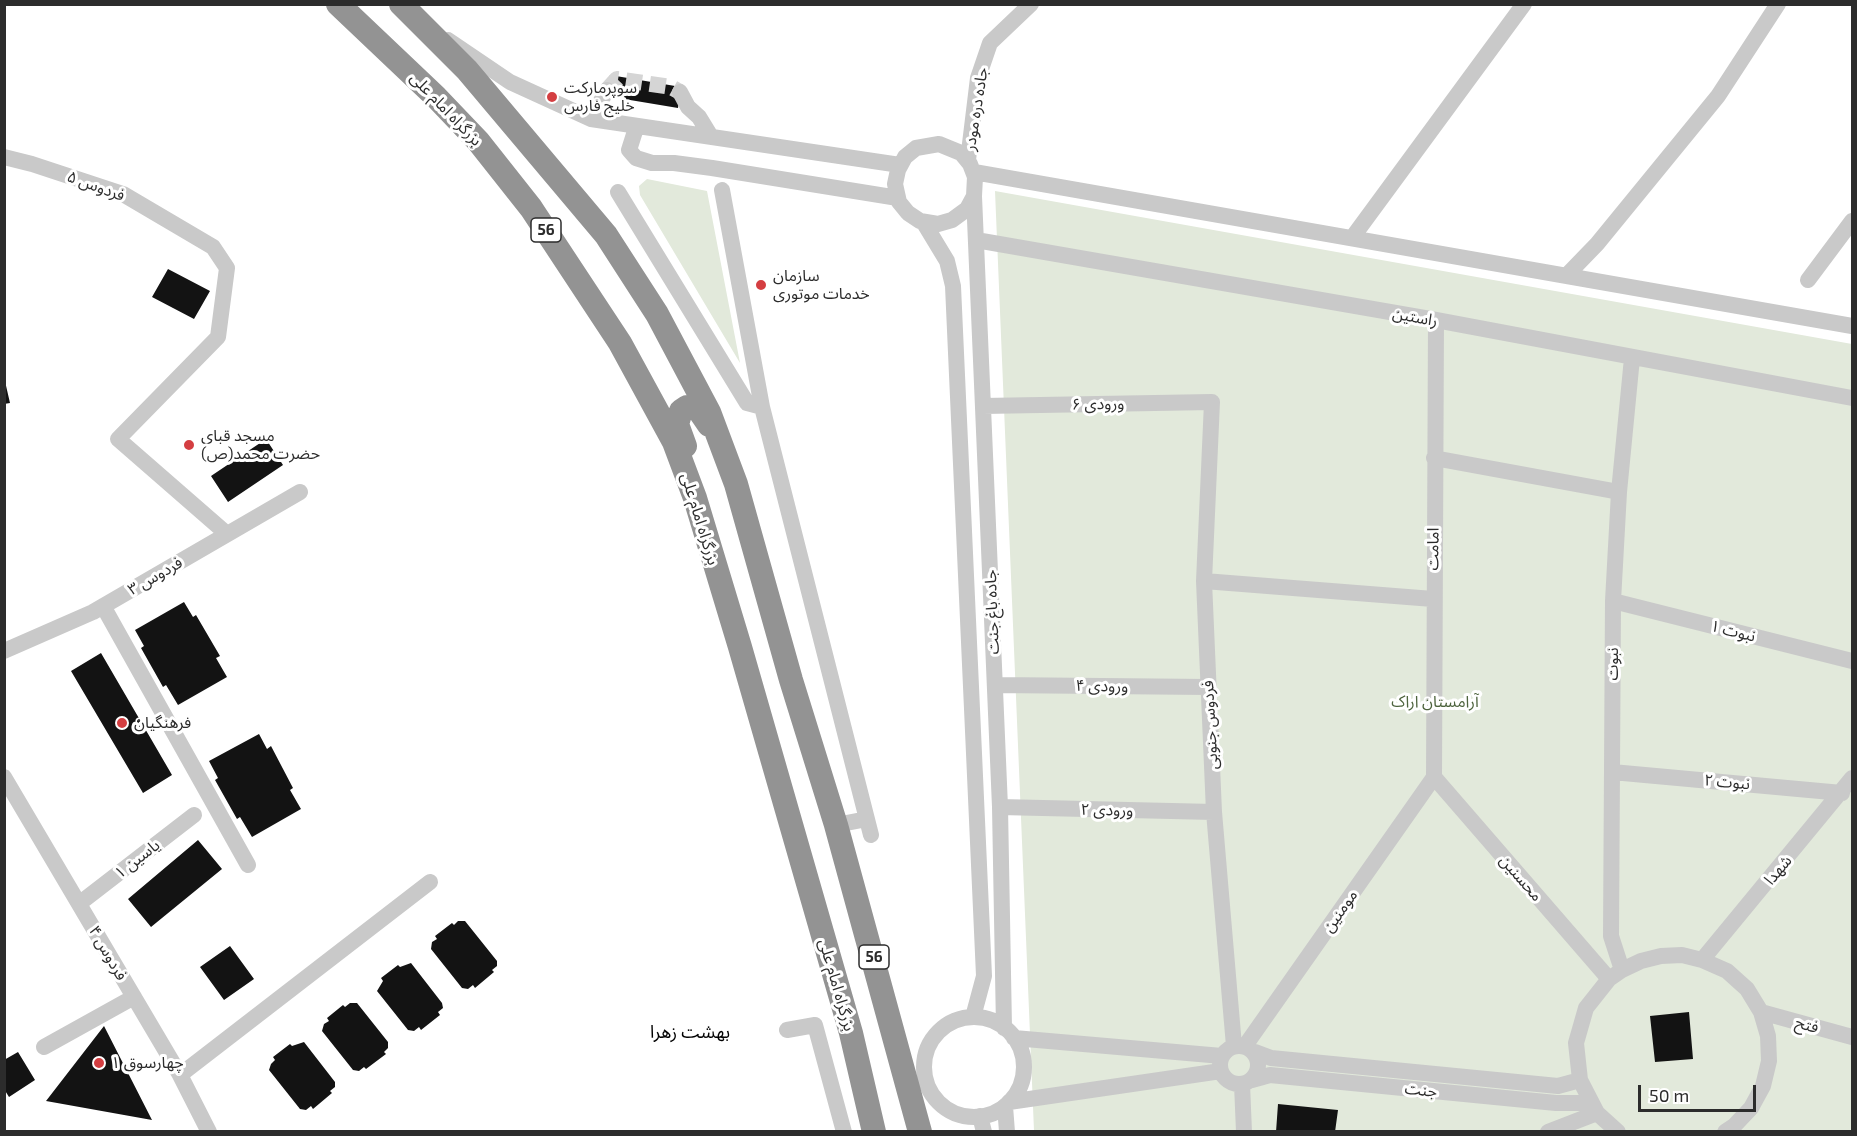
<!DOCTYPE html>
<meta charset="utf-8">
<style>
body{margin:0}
#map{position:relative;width:1857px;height:1136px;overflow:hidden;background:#fff;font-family:"Exo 2",sans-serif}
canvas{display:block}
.frame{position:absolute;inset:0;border:6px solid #2c2c2c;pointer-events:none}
.scale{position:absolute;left:1638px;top:1085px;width:118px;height:27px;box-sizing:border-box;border:3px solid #2c2c2c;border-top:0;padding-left:8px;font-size:18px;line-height:21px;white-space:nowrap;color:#2c2c2c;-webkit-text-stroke:4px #fff;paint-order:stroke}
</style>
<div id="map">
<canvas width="1857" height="1136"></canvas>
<div class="frame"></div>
<div class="scale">50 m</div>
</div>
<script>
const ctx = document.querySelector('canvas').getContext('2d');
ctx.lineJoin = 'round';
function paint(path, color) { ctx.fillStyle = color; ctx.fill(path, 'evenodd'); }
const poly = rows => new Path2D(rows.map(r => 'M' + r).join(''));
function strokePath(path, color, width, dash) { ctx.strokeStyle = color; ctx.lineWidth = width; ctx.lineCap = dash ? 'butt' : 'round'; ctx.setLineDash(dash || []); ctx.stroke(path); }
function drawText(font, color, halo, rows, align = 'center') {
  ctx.font = font + ' "Exo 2","Noto Sans Arabic",sans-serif'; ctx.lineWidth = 6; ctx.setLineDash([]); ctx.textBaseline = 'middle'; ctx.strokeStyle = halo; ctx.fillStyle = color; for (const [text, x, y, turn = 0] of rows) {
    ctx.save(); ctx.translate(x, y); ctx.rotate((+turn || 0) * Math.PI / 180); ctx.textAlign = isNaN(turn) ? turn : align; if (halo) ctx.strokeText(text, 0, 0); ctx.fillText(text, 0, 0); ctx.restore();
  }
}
paint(poly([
 [647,179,707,191,740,363,640,195,639,186],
 [995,191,1852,344,1852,1131,1034,1131]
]), '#e2e9db');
paint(poly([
 [610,75,681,87,678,108,606,96],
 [168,269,210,291,194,319,152,297],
 [4,377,10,403,4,404],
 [266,439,283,465,228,502,211,476],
 [184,602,193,617,196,615,220,656,216,658,227,677,178,705,166,685,163,687,141,648,144,646,135,630],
 [101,653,172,775,143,793,71,671],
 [259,734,267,749,271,746,293,788,290,790,301,809,252,837,240,817,237,819,215,780,218,778,209,761],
 [198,840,222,869,151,927,128,899],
 [458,921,465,921,497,961,497,966,492,970,494,972,475,988,473,985,468,989,462,988,431,949,432,942,437,939,435,936,452,923,454,925],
 [230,946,254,979,224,1000,200,967],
 [411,963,442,1003,443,1008,438,1012,440,1015,421,1030,419,1027,414,1031,408,1030,377,991,383,981,381,978,398,965,400,967],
 [350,1003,357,1003,388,1042,388,1048,384,1052,386,1054,366,1069,364,1067,359,1071,353,1070,322,1031,324,1024,329,1021,327,1018,343,1005,345,1007],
 [1689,1012,1693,1059,1655,1062,1650,1016],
 [104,1026,152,1120,46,1101],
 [304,1042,335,1082,335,1087,330,1091,332,1093,313,1109,311,1106,306,1110,300,1109,269,1070,271,1064,275,1060,273,1057,290,1044,292,1046],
 [18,1052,35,1080,9,1097,4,1089,4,1060],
 [1278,1104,1338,1110,1335,1132,1276,1132]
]), '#131313');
strokePath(poly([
 [607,90,617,79,671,87,680,92]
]), '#d5d5d5', 16, [16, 8]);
strokePath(poly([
 [448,40,510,82,591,119,900,165],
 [680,92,688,107,699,117,710,135],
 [591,119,607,90],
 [636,128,629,150,636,158,652,163,674,163,712,168,898,198],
 [4,157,32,164,123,194,213,247,227,268,218,337,118,439,227,534],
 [968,160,978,78,990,43,1031,4],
 [974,172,1852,326],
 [722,190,762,407,871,835],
 [618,192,747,403,762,407],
 [974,196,967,209,952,220,938,224,920,221,908,213,899,202,895,184,898,170,905,157,916,148,939,144,961,153,970,164,975,177,974,196,1000,807,1004,1028],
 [924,223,947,261,953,286,984,976,973,1017],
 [1352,238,1524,4],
 [976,240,1436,320,1852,398],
 [1567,275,1597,244,1718,96,1778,4],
 [1808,280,1852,221],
 [983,406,1212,402,1204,581,1214,812,1234,1046],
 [1434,458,1619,492],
 [1204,581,1433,599],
 [1613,601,1852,661],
 [103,606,248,865],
 [4,651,93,612,300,492],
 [995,685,1208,687],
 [1612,772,1842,793],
 [4,777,180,1075,209,1132],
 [1434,777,1436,320],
 [1434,777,1609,979],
 [1000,807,1214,812],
 [836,825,867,819],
 [80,903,194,815],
 [1702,960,1852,778],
 [1622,970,1611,936,1613,601,1619,492,1632,358],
 [1761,1012,1852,1037],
 '924 1067a50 50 0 1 1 100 0a50 50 0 1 1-100 0Z',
 [787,1030,815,1025,844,1132],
 [1014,1038,1222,1056],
 '1220 1065a19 19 0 1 1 38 0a19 19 0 1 1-38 0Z',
 [1245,1046,1434,777],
 [44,1047,134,997],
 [1255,1052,1271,1058,1558,1086,1580,1080],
 [180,1075,430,882],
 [1252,1080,1270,1075,1556,1103,1590,1103],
 [1242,1084,1244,1132],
 [1009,1102,1221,1071],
 [1005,1106,1007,1132],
 [980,1116,984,1132],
 [1548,1132,1597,1113],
 [1618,1132,1597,1113,1580,1080,1576,1043,1586,1008,1609,979,1622,970,1641,961,1661,956,1682,955,1702,960,1727,971,1747,989,1761,1012,1768,1036,1769,1061,1763,1086,1751,1108,1734,1126,1725,1132]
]), '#c9c9c9', 16);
strokePath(poly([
 [338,4,436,97,478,141,531,208,620,343,674,442,695,498,740,647,851,1033,874,1132],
 [401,4,467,70,606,235,657,314,709,412,736,484,791,680,836,825,920,1132],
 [685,446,677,424,681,411,687,407,698,409,709,425]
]), '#939393', 24);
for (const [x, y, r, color] of [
 [552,97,6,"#d43e41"],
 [761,285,6,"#d43e41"],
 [189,445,6,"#d43e41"],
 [122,723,6,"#d43e41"],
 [99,1063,6,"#d43e41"]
]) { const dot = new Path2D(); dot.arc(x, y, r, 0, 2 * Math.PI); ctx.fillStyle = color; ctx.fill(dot); strokePath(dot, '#fff', 2); }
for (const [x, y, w] of [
 [546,230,30],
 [874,957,30]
]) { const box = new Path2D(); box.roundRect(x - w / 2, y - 12, w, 24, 4.5); ctx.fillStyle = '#fff'; ctx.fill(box); strokePath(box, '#2c2c2c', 1.5); }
drawText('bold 15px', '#2c2c2c', null, [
 ["56",546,230],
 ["56",874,957]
]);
drawText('16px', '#2c2c2c', '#fff', [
 ["سوپرمارکت",564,88],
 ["خلیج فارس",564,106],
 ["سازمان",773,276],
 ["خدمات موتوری",773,294],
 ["مسجد قبای",201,436],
 ["حضرت محمد‌(ص)",201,454],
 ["فرهنگیان",134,723],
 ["چهارسوق ۱",111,1063]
], 'left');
drawText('16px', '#2c2c2c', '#fff', [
 ["بزرگراه امام علی",446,109,46],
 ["جاده دره مودر",976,109,-81],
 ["فردوس ۵",96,186,20],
 ["راستین",1415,317,10],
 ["ورودی ۶",1098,404,-1],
 ["بزرگراه امام علی",700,519,73],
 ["امامت",1433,549,-89],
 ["فردوس ۳",155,576,-30],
 ["جاده باغ جنت",992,612,-92],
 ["نبوت ۱",1733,631,14],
 ["نبوت",1613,664,-90],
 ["ورودی ۴",1102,686,1],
 ["فردوس جنوبی",1210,725,-93],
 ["نبوت ۲",1727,782,5],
 ["ورودی ۲",1107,810,1],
 ["یاسین ۱",137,859,-38],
 ["شهدا",1778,870,-50],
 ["محسنین",1521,878,49],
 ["مومنین",1340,911,-55],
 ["فردوس ۴",108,953,60],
 ["بزرگراه امام علی",837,985,74],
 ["فتح",1807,1025,15],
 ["جنت",1421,1090,6]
]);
drawText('16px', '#4e643e', '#fff', [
 ["آرامستان اراک",1435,702]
]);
drawText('18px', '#000', '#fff', [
 ["بهشت زهرا",690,1032]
]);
</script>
